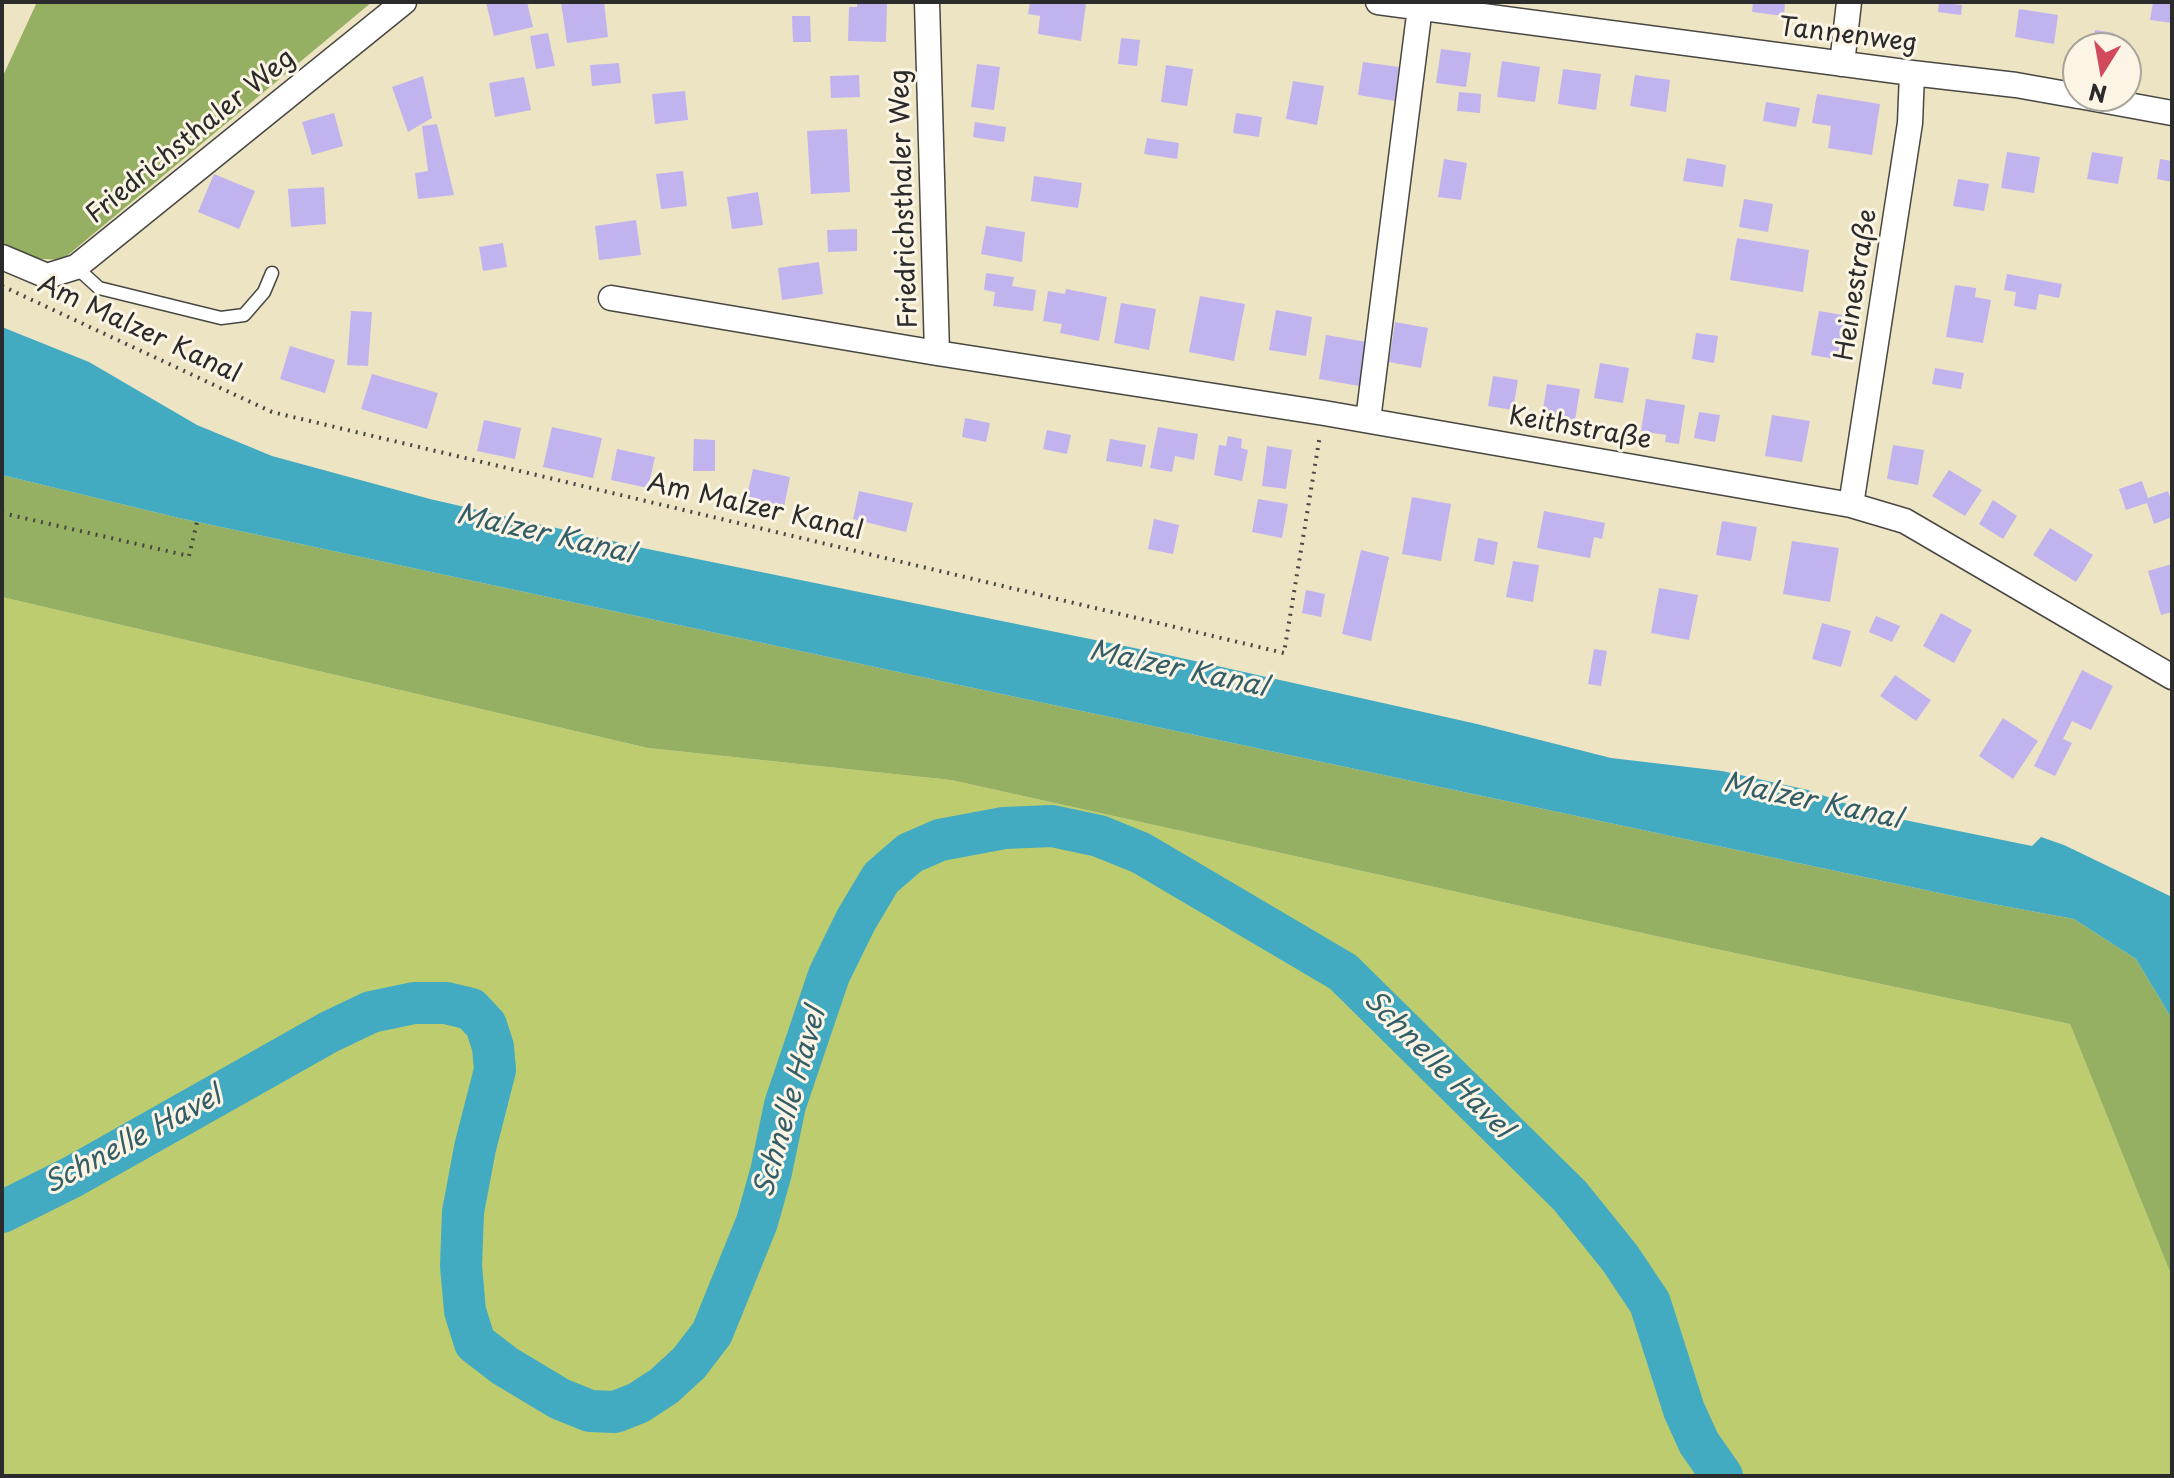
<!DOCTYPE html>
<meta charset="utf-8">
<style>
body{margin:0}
#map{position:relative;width:2174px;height:1478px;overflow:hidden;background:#ede4c4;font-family:"Playpen Sans",sans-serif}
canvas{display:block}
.frame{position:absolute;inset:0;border:4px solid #2b2b2b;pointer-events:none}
.north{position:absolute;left:2062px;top:32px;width:80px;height:80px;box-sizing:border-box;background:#fcf5e5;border:2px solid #a8a49b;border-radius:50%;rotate:191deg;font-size:22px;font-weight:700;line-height:32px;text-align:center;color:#2b2b2b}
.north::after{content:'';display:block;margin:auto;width:28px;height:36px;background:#d1495b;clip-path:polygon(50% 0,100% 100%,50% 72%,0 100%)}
</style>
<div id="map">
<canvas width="2174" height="1478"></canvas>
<div class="frame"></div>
<div class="north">N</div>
</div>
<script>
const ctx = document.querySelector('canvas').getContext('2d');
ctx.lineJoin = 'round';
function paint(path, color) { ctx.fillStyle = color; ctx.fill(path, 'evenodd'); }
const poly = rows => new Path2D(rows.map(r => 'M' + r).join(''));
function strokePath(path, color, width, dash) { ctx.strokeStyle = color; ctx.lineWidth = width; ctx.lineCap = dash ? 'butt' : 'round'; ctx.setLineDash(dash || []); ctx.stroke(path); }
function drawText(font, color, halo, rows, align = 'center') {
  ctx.font = font + ' "Playpen Sans",sans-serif'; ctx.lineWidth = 6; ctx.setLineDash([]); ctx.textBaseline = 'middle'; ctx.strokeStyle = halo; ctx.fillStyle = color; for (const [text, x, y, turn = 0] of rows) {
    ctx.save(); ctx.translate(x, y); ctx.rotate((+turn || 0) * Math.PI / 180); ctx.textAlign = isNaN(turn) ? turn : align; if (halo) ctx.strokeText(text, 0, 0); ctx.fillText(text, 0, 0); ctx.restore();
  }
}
paint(poly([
 [2,597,648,748,951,780,1683,942,2070,1024,2172,1277,2172,1476,2,1476]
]), '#bccc6f');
paint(poly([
 [37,2,372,2,62,260,26,258,2,248,2,78],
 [2,475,179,518,931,679,1982,902,2074,919,2136,959,2172,1019,2172,1277,2070,1024,1683,942,951,780,648,748,2,597]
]), '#95b062');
paint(poly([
 [2,327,89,362,197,425,272,456,430,499,643,548,1159,653,1477,724,1611,758,1722,771,1808,790,1875,814,2032,846,2041,837,2064,845,2172,897,2172,1019,2136,959,2074,919,1982,902,931,679,179,518,2,475]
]), '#42abc2');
strokePath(poly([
 [2,1212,72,1177,329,1032,371,1012,414,1003,446,1003,471,1009,486,1025,493,1047,495,1070,475,1148,463,1212,461,1266,465,1311,475,1343,505,1366,560,1399,590,1411,615,1412,638,1403,664,1386,689,1363,712,1333,757,1222,771,1172,785,1105,829,975,856,920,881,878,910,853,940,840,1004,828,1052,826,1099,836,1141,853,1343,972,1570,1196,1620,1258,1650,1303,1684,1410,1699,1443,1722,1476]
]), '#42abc2', 42);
paint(poly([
 [486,2,527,2,533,27,494,36],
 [561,2,604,2,608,37,567,43],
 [857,2,887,2,886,42,848,41,849,7,857,7],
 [1030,2,1072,2,1086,4,1081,41,1038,34,1040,16,1028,14],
 [1753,2,1785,2,1784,16,1752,12],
 [1939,2,1954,2,1953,4,1962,5,1961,15,1938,12],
 [2153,2,2172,2,2172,23,2150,20],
 [2019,9,2058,15,2054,44,2015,37],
 [792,16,810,16,811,42,793,42],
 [2095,30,2114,33,2111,48,2092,45],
 [548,33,555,66,536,69,530,36],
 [1121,38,1140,40,1137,66,1118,64],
 [1441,49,1471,53,1466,87,1436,83],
 [1502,61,1540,67,1535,102,1497,97],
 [1363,62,1399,67,1395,101,1358,95],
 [619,63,621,83,592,86,590,65],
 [977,64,1000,67,994,110,971,107],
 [1166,65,1193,69,1187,106,1161,102],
 [1563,69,1601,74,1596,110,1558,104],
 [859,75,860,97,831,98,830,76],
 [1635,75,1670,80,1666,112,1630,106],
 [423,76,432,118,408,132,392,87],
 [524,77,531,110,495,117,489,83],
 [1293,81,1324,86,1317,125,1286,119],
 [685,91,688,120,655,124,652,94],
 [1459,92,1481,94,1480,113,1457,111],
 [1817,94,1880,104,1872,155,1828,148,1831,126,1812,123],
 [1766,102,1800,108,1796,127,1763,121],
 [334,113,343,146,312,155,302,122],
 [1236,113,1262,117,1259,137,1233,133],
 [975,122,1006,127,1004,142,973,137],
 [437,124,454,195,418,199,415,173,428,171,422,126],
 [847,129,850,192,811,194,807,131],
 [1147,138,1179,143,1177,159,1144,154],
 [2007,152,2040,157,2034,193,2001,188],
 [2092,152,2123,157,2118,184,2087,179],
 [1687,158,1726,165,1723,187,1683,181],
 [1444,159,1467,163,1461,200,1438,197],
 [2160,159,2172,161,2172,182,2157,179],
 [683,171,687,206,661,209,656,174],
 [214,174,255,191,239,229,198,212],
 [1034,176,1082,183,1078,208,1031,201],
 [1958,179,1989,184,1984,211,1953,206],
 [324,187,326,224,291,227,288,189],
 [758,192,763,225,732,229,727,197],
 [1744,199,1773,204,1768,232,1739,227],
 [636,220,641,255,599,260,595,226],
 [986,226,1025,232,1022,262,981,254],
 [857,229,857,251,828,252,827,230],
 [1737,238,1809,250,1803,292,1730,280],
 [503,243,507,267,483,271,479,247],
 [819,262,823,294,782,300,778,268],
 [986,273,1014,277,1012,286,1036,290,1033,311,993,306,995,292,984,290],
 [2007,274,2062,284,2059,298,2039,294,2036,310,2014,306,2016,292,2004,290],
 [1955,285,1976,288,1975,297,1991,300,1983,343,1946,337],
 [1066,289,1107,297,1099,341,1060,333,1062,324,1043,321,1048,291,1065,294],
 [1200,296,1245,304,1234,361,1189,352],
 [1121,303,1156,309,1149,350,1114,343],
 [1276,310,1312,317,1306,356,1269,350],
 [351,311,372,312,368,366,347,365],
 [1819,311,1849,316,1841,360,1811,355],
 [1395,322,1428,328,1421,368,1389,362],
 [1696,333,1718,336,1714,363,1692,359],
 [1326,335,1367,342,1359,386,1319,379],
 [290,346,335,360,325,393,280,379],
 [1600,363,1629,368,1623,403,1594,398],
 [1935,368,1964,373,1961,389,1932,384],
 [372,374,438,393,427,429,361,409],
 [1493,376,1518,380,1513,410,1488,406],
 [1547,384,1580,389,1575,420,1542,415],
 [1646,399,1685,405,1679,444,1665,442,1666,435,1641,431],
 [1699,412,1720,415,1715,442,1694,438],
 [1772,415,1810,421,1802,462,1765,456],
 [965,418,990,423,986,442,962,437],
 [484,420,521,428,515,459,477,451],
 [552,427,602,438,593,478,543,467],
 [1158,427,1198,434,1194,460,1175,456,1172,472,1150,468],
 [1047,430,1071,435,1067,454,1043,449],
 [1228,436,1242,439,1241,448,1248,450,1242,481,1214,475,1219,445,1226,446],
 [694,439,715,440,715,471,693,471],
 [1110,439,1146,445,1142,467,1106,461],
 [1893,445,1924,450,1918,485,1887,479],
 [1267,446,1292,450,1286,489,1262,486],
 [617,449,655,457,648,488,611,480],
 [753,469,790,477,784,507,746,500],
 [1949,470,1982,490,1965,516,1932,496],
 [2142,481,2148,498,2168,491,2172,503,2172,517,2154,524,2147,503,2126,510,2119,489],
 [859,491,913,503,906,532,853,519],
 [1412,497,1451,504,1441,561,1402,554],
 [1258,499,1288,504,1282,538,1252,532],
 [1993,500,2017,516,2003,539,1979,524],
 [1544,511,1605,523,1602,539,1594,537,1590,558,1537,548],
 [1154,519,1179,525,1173,554,1148,549],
 [1722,521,1757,527,1751,561,1716,555],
 [2050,528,2093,555,2076,582,2033,555],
 [1478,538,1498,542,1494,565,1474,561],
 [1792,541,1839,548,1830,602,1783,594],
 [1361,550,1389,557,1371,641,1342,634],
 [1513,561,1539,565,1533,602,1506,597],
 [2172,564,2172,612,2161,615,2148,571],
 [1659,588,1698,595,1689,640,1651,633],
 [1306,590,1325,594,1321,617,1302,613],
 [1941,613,1972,630,1954,663,1923,646],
 [1876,616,1900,626,1892,642,1869,632],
 [1822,623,1851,631,1841,667,1812,659],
 [1594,649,1607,651,1601,686,1588,684],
 [2082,670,2113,686,2091,730,2072,721,2063,739,2072,743,2055,776,2034,766],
 [1895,675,1931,700,1916,721,1880,696],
 [2003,718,2038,741,2013,779,1979,756]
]), '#c1b4ee');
const lane = poly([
 [76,267,99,288,221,318,244,315,264,292,272,273]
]);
const street = poly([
 [1378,2,1912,73,2016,85,2078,96],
 [1842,64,1849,2],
 [2079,96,2172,113],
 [2,257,47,276,76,267,404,2],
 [611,298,937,353,927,2],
 [937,353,1324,413,1851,505,1905,521,2172,677],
 [1368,420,1420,7],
 [1851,505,1910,123,1912,73]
]);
strokePath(lane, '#484742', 15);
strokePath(street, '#484742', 27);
strokePath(poly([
 [2,286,272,412,1284,653,1320,435],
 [2,513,189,556,197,522]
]), '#484742', 4, [2, 6]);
strokePath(lane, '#fff', 12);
strokePath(street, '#fff', 24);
drawText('26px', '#2b2b2b', '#fcf5e5', [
 ["Tannenweg",1848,36,7],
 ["Friedrichsthaler Weg",191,137,-39],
 ["Friedrichsthaler Weg",905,199,-92],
 ["Heinestraße",1857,285,-81],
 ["Am Malzer Kanal",139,330,25],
 ["Keithstraße",1580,429,10],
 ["Am Malzer Kanal",755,508,13]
]);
drawText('italic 28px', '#345e67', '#fcf5e5', [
 ["Malzer Kanal",545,535,13],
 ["Malzer Kanal",1178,670,12],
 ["Malzer Kanal",1812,802,12],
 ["Schnelle Havel",1437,1065,45],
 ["Schnelle Havel",791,1103,-74],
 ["Schnelle Havel",133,1141,-28]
]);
</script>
